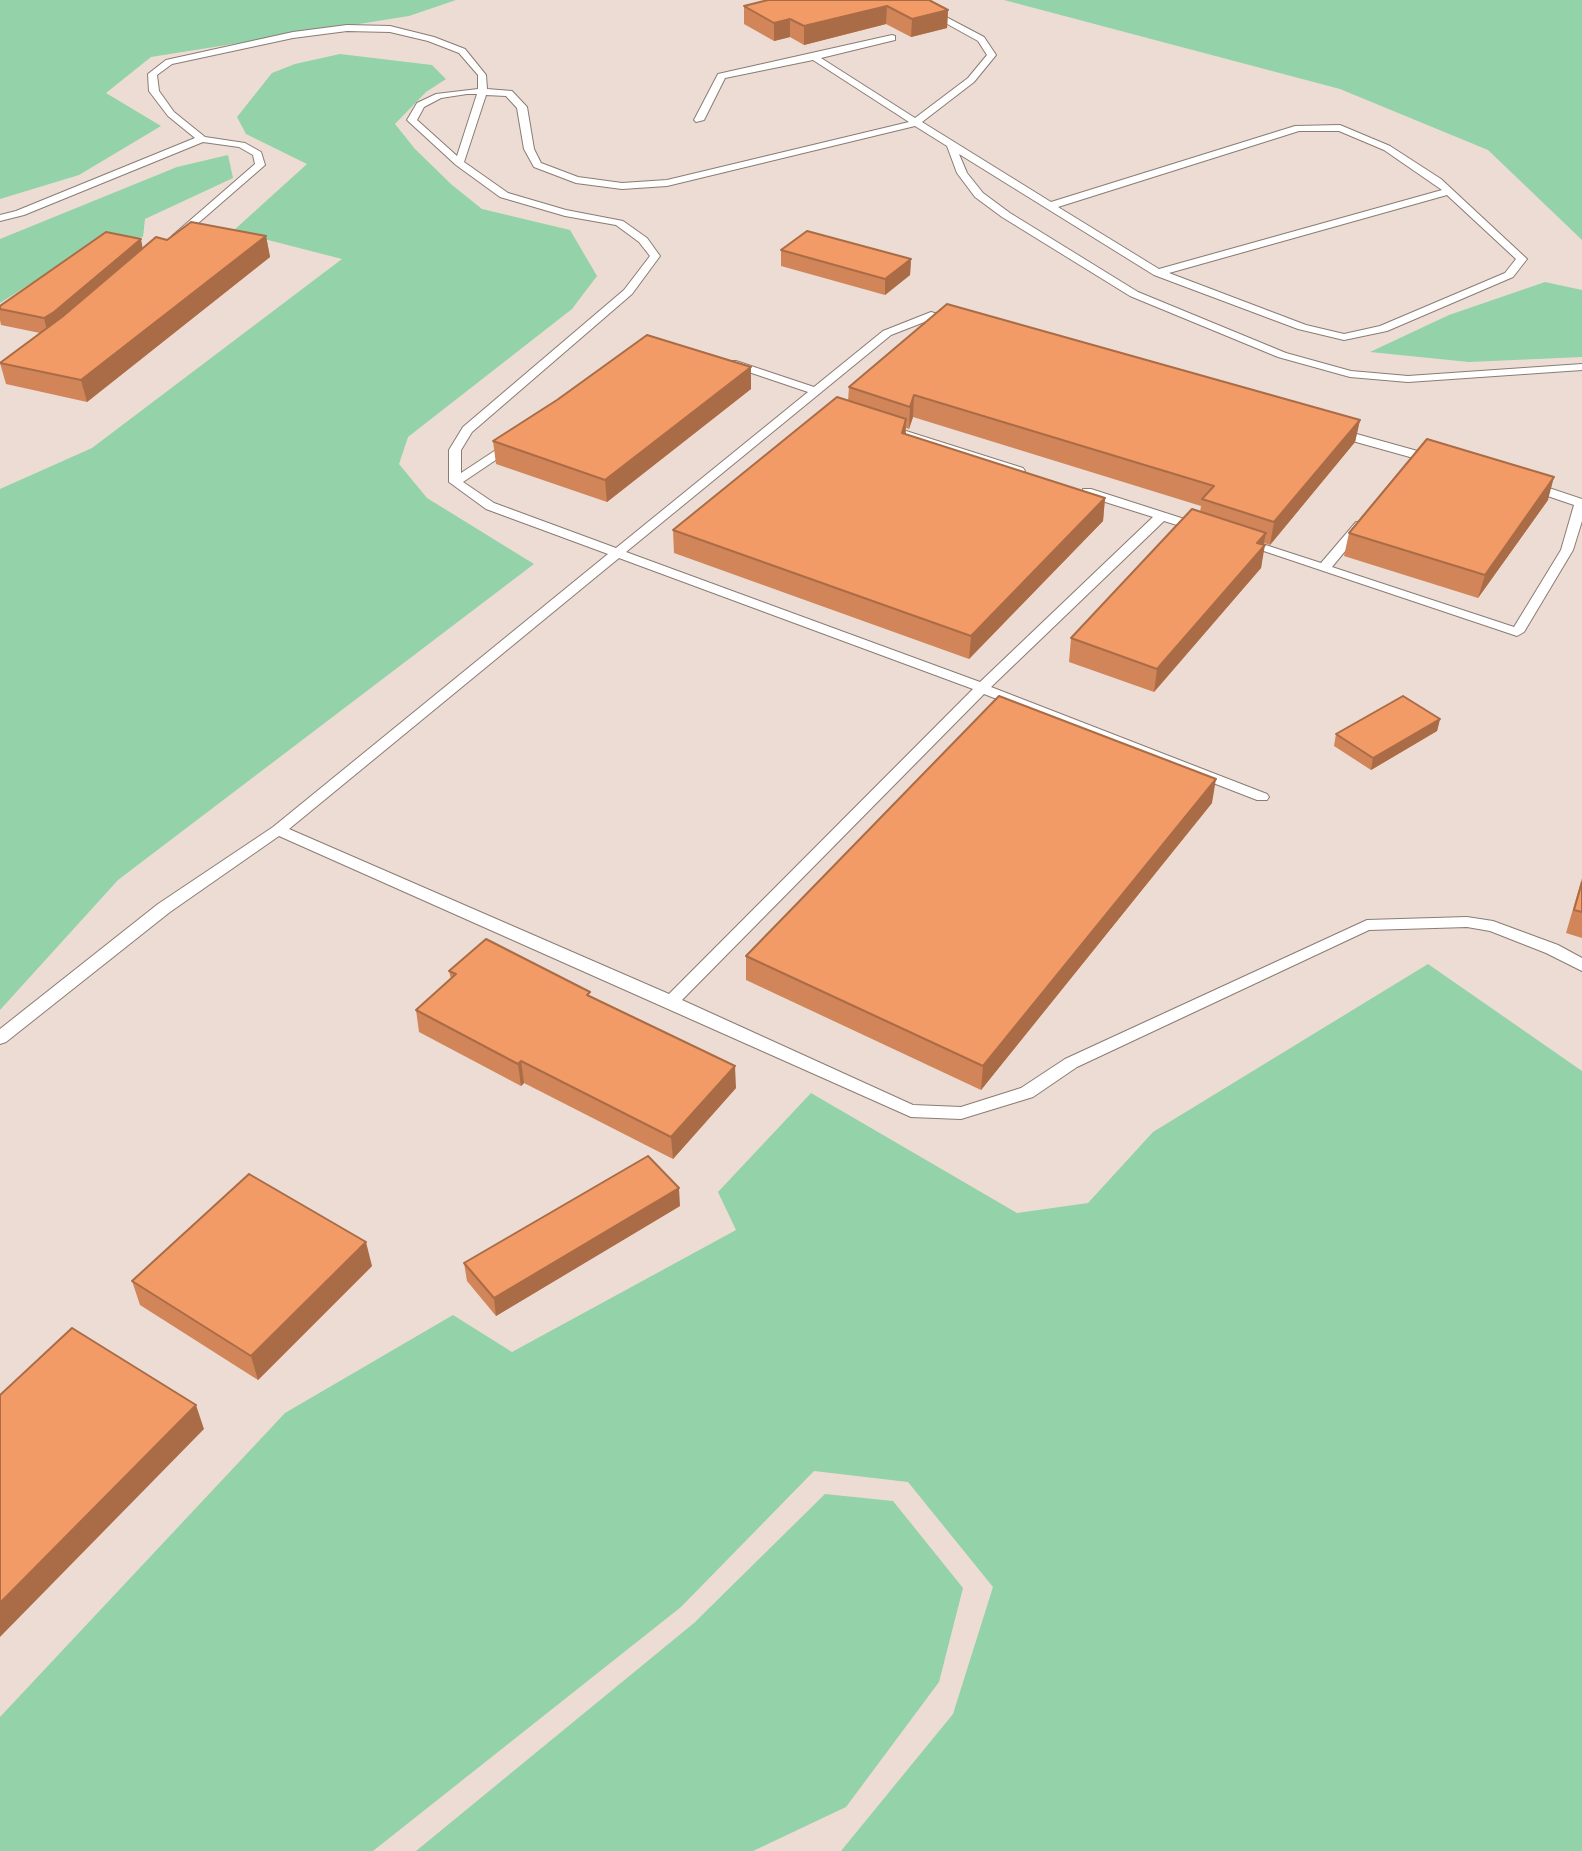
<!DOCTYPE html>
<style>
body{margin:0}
canvas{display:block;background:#ecdcd3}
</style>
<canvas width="1582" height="1851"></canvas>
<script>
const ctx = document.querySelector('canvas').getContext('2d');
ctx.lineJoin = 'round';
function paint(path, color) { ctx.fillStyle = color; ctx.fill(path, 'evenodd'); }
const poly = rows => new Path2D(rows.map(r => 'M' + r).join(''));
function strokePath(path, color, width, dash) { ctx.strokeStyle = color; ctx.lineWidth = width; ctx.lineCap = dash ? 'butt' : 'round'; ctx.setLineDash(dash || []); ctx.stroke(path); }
paint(poly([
 [0,0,456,0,409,16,151,57,106,93,161,126,79,175,0,199],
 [1004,0,1582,0,1582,240,1488,150,1340,89],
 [340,54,432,65,446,79,426,92,395,124,415,149,452,185,482,209,570,230,597,276,572,309,408,437,399,464,427,498,534,564,118,880,0,1010,0,489,92,448,342,259,233,231,307,164,246,134,237,117,272,73,295,64],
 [228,155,233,178,145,219,143,237,90,246,0,303,0,239,177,167],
 [1545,282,1582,290,1582,357,1469,362,1370,352,1449,315],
 [1428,964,1582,1071,1582,1851,841,1851,953,1714,993,1587,908,1482,814,1471,681,1607,373,1851,0,1851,0,1717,285,1413,453,1315,512,1352,736,1230,718,1192,811,1093,1017,1213,1088,1203,1153,1132],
 [825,1494,893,1501,963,1588,939,1682,846,1807,753,1851,416,1851,694,1623]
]), '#94d2a9');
const service = poly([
 [904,0,914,0,984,37,996,55,974,82,922,122,1051,202,1295,126,1340,125,1390,146,1441,179,1527,259,1513,277,1387,331,1344,340,1298,329,1154,275,959,154,967,173,983,193,1010,213,1138,292,1286,353,1351,371,1408,376,1582,364,1582,370,1408,382,1350,377,1278,357,1130,296,1002,217,975,197,957,173,947,146,915,126,667,186,622,189,576,183,534,167,524,149,517,108,506,96,486,95,464,162,508,193,566,210,623,221,647,238,660,256,632,294,472,432,461,450,461,473,508,442,512,441,518,445,463,482,494,503,616,548,808,392,728,365,728,361,736,361,814,387,883,331,931,312,958,320,959,322,954,325,932,319,891,335,626,552,980,682,1153,517,1083,495,1083,489,1091,489,1203,525,1203,531,1199,532,1164,521,991,687,1267,794,1269,797,1267,800,1257,800,984,694,682,1000,913,1105,961,1107,1021,1088,1065,1059,1367,920,1467,917,1493,921,1558,945,1582,958,1582,971,1546,953,1490,931,1467,927,1369,930,1077,1067,1033,1097,961,1119,911,1117,279,836,170,912,6,1042,0,1044,0,1029,158,904,273,827,608,554,486,509,449,482,449,450,463,427,624,290,650,256,639,242,616,225,565,216,500,197,456,165,407,120,417,103,436,94,478,89,478,75,459,53,428,41,390,32,347,31,293,38,172,64,157,75,159,91,174,112,205,137,245,143,261,152,265,165,181,238,172,236,255,164,253,155,239,147,203,142,24,215,0,221,0,215,16,211,195,138,168,116,149,91,148,74,166,60,293,32,347,25,390,26,434,37,465,49,486,75,487,89,512,91,527,107,534,149,541,163,578,177,622,183,667,180,909,122,813,60,725,78,704,120,696,122,694,120,718,74,892,35,895,36,895,40,821,58,915,118,968,78,987,55,978,41,904,0],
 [467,94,477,94,457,156,417,120,424,107,441,98,467,94],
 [1299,131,1339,131,1384,150,1442,190,1159,269,1058,207,1299,131],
 [1447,195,1516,259,1505,273,1380,326,1344,334,1306,325,1169,273,1447,195],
 [619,558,973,689,669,994,289,829,619,558],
 [887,425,1023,468,1025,471,1019,475,1015,474,883,432,881,429,887,425],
 [1335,428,1439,457,1441,460,1435,464,1331,435,1331,429,1335,428],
 [1531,482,1582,499,1582,521,1573,550,1524,632,1517,636,1237,542,1243,538,1247,539,1321,563,1356,522,1364,522,1364,528,1332,567,1514,627,1561,550,1574,505,1527,489,1525,486,1531,482]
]);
strokePath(service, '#8b7c73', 2);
paint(service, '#fff');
paint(poly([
 [929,0,948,10,947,28,911,37,886,24,804,45,790,37,774,41,744,24,744,6],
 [266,236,270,257,87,402,6,384,0,363,40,333,1,325,0,320,0,306,167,240],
 [781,250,911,259,910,275,885,295,781,266],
 [849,387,1360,420,1355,442,1270,545,1264,543,1261,568,1154,692,1069,662,1071,638,1200,512,1201,506,913,417,909,429,906,428,906,435,1105,498,1103,521,969,659,674,553,673,530,848,401],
 [751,389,607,502,496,464,493,441],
 [1548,500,1478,598,1344,556,1349,533],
 [1440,719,1437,731,1371,770,1334,746,1336,734],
 [1212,803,981,1090,746,980,746,956],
 [1582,878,1582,938,1566,933],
 [449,971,591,997,736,1088,673,1159,524,1083,521,1086,419,1032,416,1010,451,979],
 [680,1206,496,1316,467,1281,464,1263],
 [372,1266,258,1380,140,1305,132,1281]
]), '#d18558');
paint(poly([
 [887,6,886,24,804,45,804,26],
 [948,10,947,28,911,37,912,19],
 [790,19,790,37,774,41,774,23],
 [266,236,270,257,87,402,81,380],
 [141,239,144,255,48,335,44,318],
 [911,259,910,275,885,295,885,279],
 [751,367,751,389,607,502,605,480],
 [914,395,913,417,909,429,910,407],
 [906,419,905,441,902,433],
 [1360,420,1355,442,1270,545,1274,522],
 [1554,477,1548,500,1478,598,1485,575],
 [1105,498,1103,521,969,659,971,636],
 [1266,533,1263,547,1265,545,1261,568,1154,692,1157,669],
 [1440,719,1437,731,1371,770,1373,758],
 [1216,779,1212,803,981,1090,983,1066],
 [521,1061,524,1083,521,1086,518,1064],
 [735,1066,736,1088,673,1159,671,1137],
 [679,1188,680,1206,496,1316,494,1298],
 [366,1242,372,1266,258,1380,251,1356],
 [196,1405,204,1429,0,1637,0,1603]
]), '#aa6c47');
const building = poly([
 [768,0,929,0,948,10,912,19,887,6,804,26,790,19,774,23,744,6,768,0],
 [191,222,266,236,81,380,0,363,62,317,156,237,167,240,191,222],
 [807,231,911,259,885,279,781,250,807,231],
 [106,232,141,239,54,312,44,318,0,309,0,306,106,232],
 [947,304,1360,420,1274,522,1202,499,1214,486,914,395,910,407,849,387,947,304],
 [647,335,751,367,605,480,493,441,557,400,647,335],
 [837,397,906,419,902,433,1105,498,971,636,673,530,837,397],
 [1427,439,1554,477,1485,575,1349,533,1427,439],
 [1192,509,1266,533,1257,543,1265,545,1157,669,1071,638,1192,509],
 [999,696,1216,779,983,1066,746,956,999,696],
 [1403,696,1440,719,1373,758,1336,734,1403,696],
 [1582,882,1582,912,1574,910,1582,882],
 [486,939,590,992,587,995,735,1066,671,1137,521,1061,518,1064,416,1010,456,974,449,971,486,939],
 [648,1156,679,1188,494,1298,464,1263,648,1156],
 [249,1174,366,1242,251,1356,132,1281,249,1174],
 [72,1328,196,1405,0,1603,0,1395,72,1328]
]);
paint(building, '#f39b66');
strokePath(building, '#aa6c47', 2);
</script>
